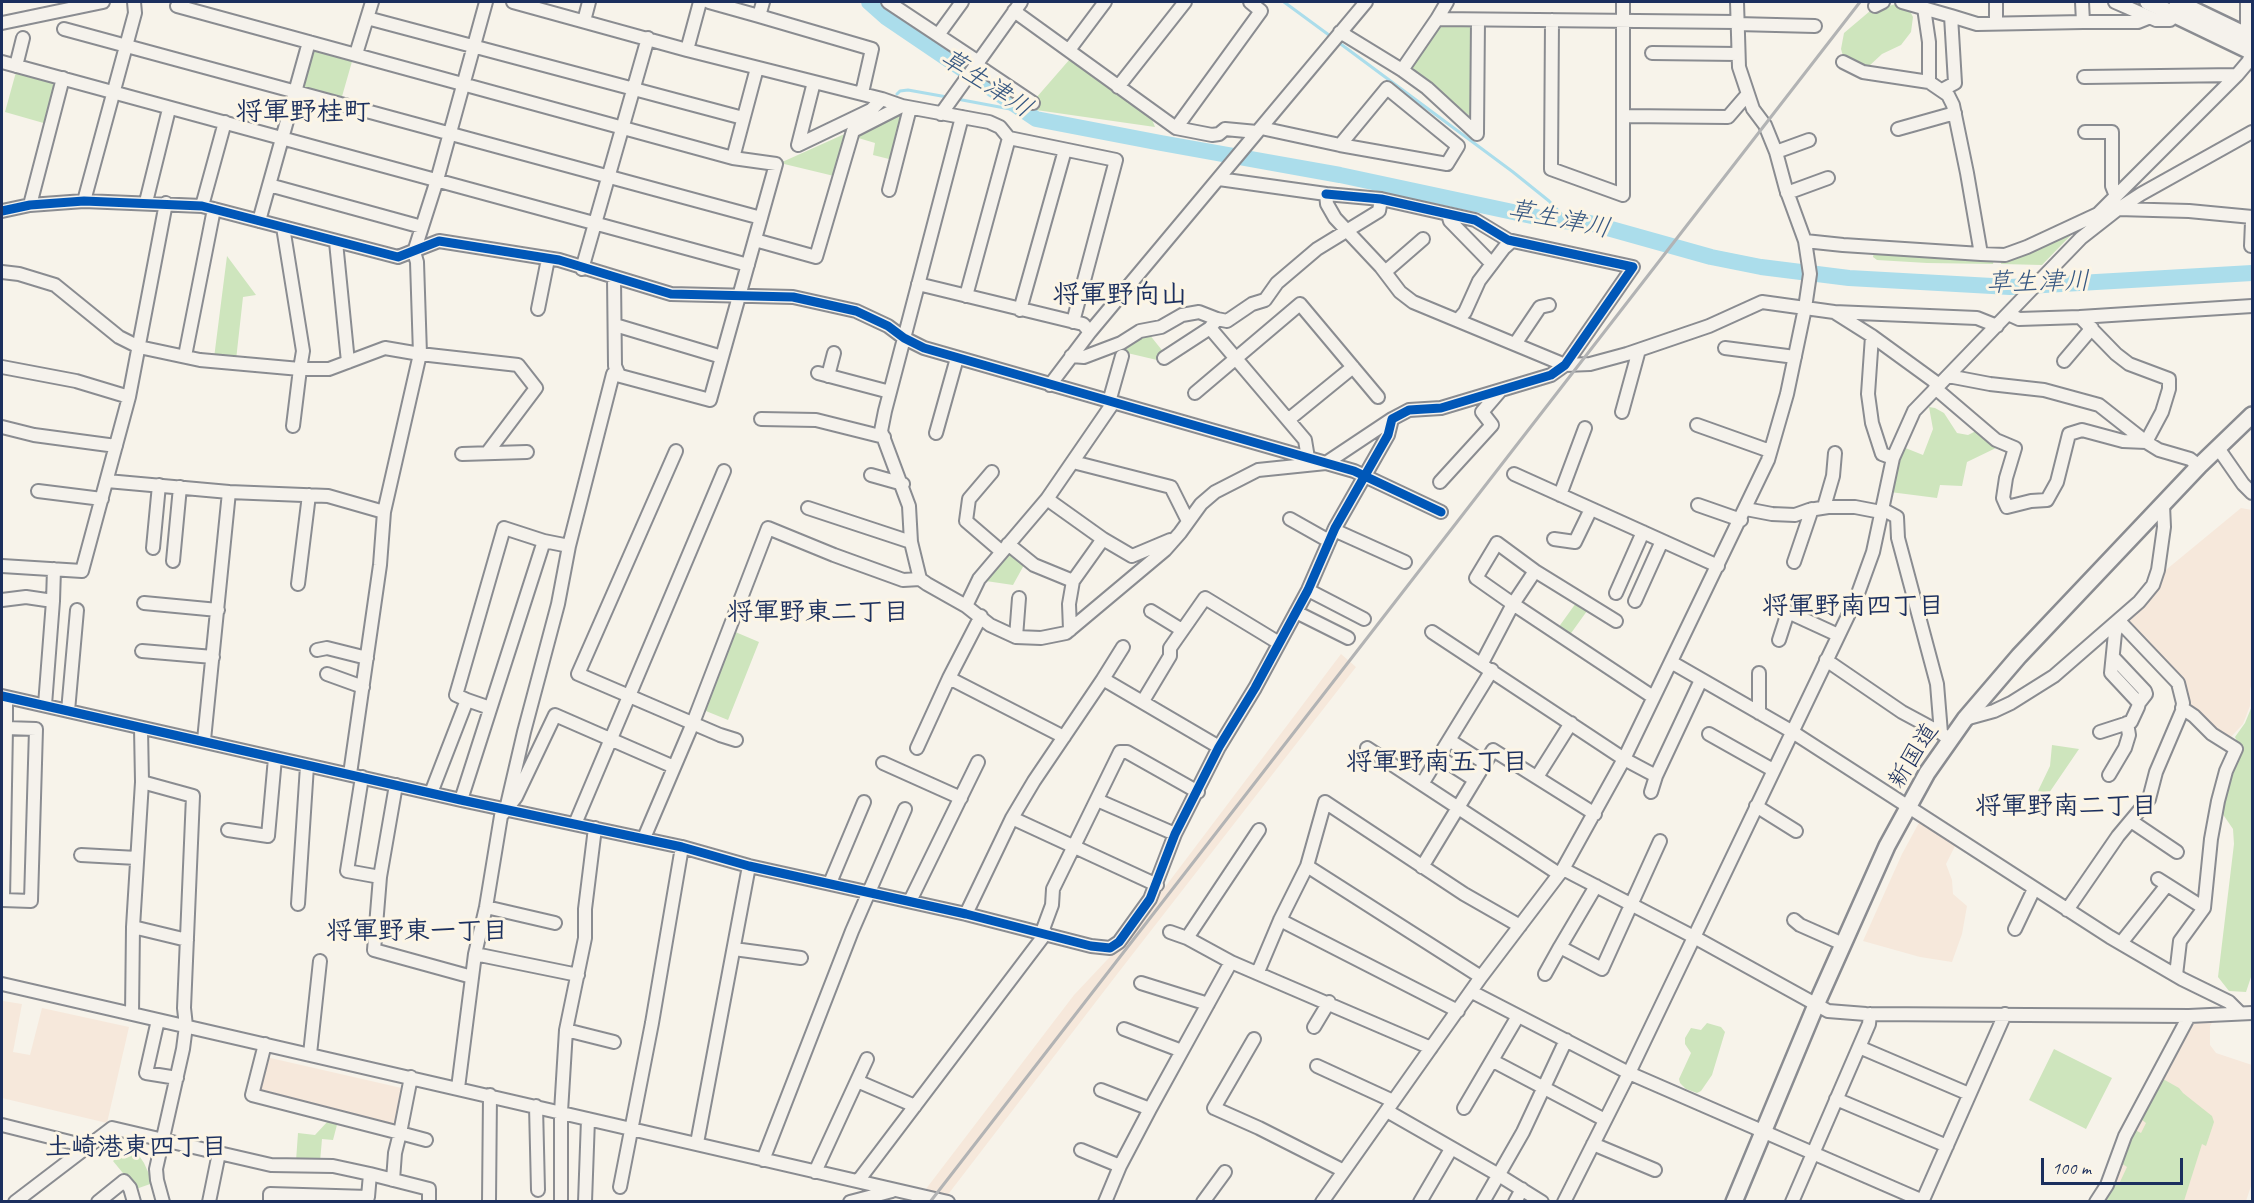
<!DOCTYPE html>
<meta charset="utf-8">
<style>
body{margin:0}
#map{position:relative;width:2254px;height:1203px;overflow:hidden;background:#f7f3ea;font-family:Caveat,sans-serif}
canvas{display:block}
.frame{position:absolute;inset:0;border:3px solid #1b2f5e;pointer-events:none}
.scale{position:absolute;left:2041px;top:1158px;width:142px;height:27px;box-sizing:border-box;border:3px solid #1b2f5e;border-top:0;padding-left:8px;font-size:18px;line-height:21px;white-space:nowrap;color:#1b2f5e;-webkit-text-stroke:4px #fcf5e5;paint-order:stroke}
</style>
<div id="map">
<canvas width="2254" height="1203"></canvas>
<div class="frame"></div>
<div class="scale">100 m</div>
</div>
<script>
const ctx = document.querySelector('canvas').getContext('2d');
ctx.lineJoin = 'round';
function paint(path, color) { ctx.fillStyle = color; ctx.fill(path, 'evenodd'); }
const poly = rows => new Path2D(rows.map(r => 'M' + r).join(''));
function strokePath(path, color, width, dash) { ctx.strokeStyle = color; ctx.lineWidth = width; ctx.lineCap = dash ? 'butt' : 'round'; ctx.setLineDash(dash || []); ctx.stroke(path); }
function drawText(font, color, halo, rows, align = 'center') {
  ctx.font = font + ' Caveat,"Klee One",sans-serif'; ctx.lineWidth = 6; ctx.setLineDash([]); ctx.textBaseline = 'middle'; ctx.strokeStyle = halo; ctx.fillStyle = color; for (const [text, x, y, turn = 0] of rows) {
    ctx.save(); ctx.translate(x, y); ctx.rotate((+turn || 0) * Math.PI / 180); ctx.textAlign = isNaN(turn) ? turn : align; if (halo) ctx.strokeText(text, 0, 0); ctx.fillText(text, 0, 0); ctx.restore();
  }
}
paint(poly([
 [2241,508,2252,510,2252,683,2250,689,2250,706,2243,724,2230,738,2220,733,2201,717,2186,701,2126,621,2161,574],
 [1341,654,1356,667,1118,973,943,1201,916,1202,1074,995,1122,944],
 [1921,819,1957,842,1946,864,1952,880,1953,894,1967,906,1962,934,1952,962,1920,957,1863,941,1902,854],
 [3,1001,22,1004,13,1052,30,1055,42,1008,129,1027,107,1123,2,1098],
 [2195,1021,2213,1021,2210,1026,2210,1045,2216,1053,2252,1065,2252,1183,2246,1201,2101,1202,2129,1139,2192,1022],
 [266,1057,406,1089,398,1125,257,1093]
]), '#f6e8db');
paint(poly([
 [1896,4,1907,5,1913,17,1911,32,1901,45,1882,54,1868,67,1860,67,1851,63,1843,56,1841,49,1844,33,1870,11],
 [1440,26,1472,26,1471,117,1410,69],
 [315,47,353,58,341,100,302,89,301,86,311,50],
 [1070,59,1151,117,1155,127,1036,110,1036,98],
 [16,72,55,83,58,86,47,124,5,112],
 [900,113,904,119,893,160,873,155,875,143,855,137,858,133],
 [849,132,834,176,780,163],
 [2073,233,2042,265,2001,264,2002,257],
 [1874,251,1994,260,1993,264,1927,263,1877,260,1873,257],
 [227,256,256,295,243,297,236,360,214,358],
 [1141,334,1149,334,1165,354,1157,360,1123,352],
 [1929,407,1935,408,1944,413,1957,433,1968,435,1980,429,1998,447,1967,462,1962,486,1940,485,1937,498,1890,492,1903,447,1923,455,1933,429],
 [1011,551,1024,565,1013,585,986,581],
 [1576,603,1587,611,1569,636,1558,628],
 [733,631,759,642,728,720,701,709],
 [2252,691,2252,974,2246,992,2229,991,2218,977,2234,844,2233,829,2222,813,2224,793,2242,752,2235,737,2245,723,2252,706],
 [2052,745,2079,749,2049,793,2038,791,2050,766],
 [1707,1023,1721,1027,1725,1032,1712,1075,1701,1091,1697,1093,1686,1089,1680,1083,1679,1079,1691,1053,1685,1044,1685,1038,1691,1028,1701,1030],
 [2054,1049,2112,1078,2086,1129,2029,1100],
 [2163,1079,2179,1088,2183,1093,2212,1116,2214,1122,2206,1146,2202,1144,2184,1201,2103,1202,2115,1183,2119,1184,2127,1167,2121,1163,2130,1140,2135,1130,2141,1133,2146,1123,2141,1119],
 [329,1120,338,1121,333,1140,322,1139,320,1162,296,1161,298,1133,315,1135],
 [132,1145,144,1163,153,1183,136,1189,113,1161]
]), '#cee5bd');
strokePath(poly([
 [1284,2,1333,38],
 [1338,42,1513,172,1549,201,1568,221],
 [897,94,900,91,908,90,947,97],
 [957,99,1026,112]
]), '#abddeb', 3);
strokePath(poly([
 [869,2,887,18,1036,119,1161,143,1340,175,1555,221,1586,222,1711,257,1761,267,1849,278,2010,287,2252,273]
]), '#abddeb', 16);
const minor = poly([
 [513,2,687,50,882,99,902,106,989,122,1000,127,1009,138,1116,160,1073,322],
 [709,2,759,16],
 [763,2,759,16,872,49,862,93],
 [888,2,977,61],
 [1902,2,1951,16,1955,83,1942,90],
 [1996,2,1996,23],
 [2115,2,2156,20,2170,20,2175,15],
 [177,6,733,158,776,164,710,400,613,374,569,546,544,541,461,800],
 [1875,6,1883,2],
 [1924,8,1929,42,1929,82],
 [1014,11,1176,128,1212,135,1219,134,1225,129,1257,132],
 [1951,16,1977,24,2083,22,2082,2],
 [367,18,743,118],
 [1437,19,1737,22],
 [1552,20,1551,169,1623,195,1623,2],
 [584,21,589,2],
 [2083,22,2138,22,2148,18],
 [2,23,103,2],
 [1737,24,1815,26],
 [64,29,761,218],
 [1340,32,1402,70,1427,88,1477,134,1478,20],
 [938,35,962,2],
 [2242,41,2247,26,2247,2],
 [687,50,700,2],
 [1069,50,1105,2],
 [1652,53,1738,54],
 [356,54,372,2],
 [2,62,748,265],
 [1843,62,1863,72,1929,82,1948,95,1953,105,1967,173,1981,254],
 [975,64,1033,103],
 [16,66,23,38],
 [1402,70,1437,19,1447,2],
 [2084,77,2237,75],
 [1118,87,1185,2],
 [941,114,1021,2],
 [1623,116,1728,117,1747,95],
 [962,117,885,411,881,431,909,506,911,542,920,579,927,584,966,606,990,625,1016,637,1041,638,1066,633,1165,550,1180,533,1201,504,1215,492,1258,470,1326,463,1392,419],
 [1176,128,1261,11,1250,2],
 [1261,128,1340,145,1447,164,1458,146,1387,88,1340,145],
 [1898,129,1955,113],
 [2085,132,2112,132,2112,186,2116,196],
 [798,145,871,110,882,99],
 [798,145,814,82],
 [1776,152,1809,140],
 [733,158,757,68],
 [1219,179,1326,194,1327,204,1335,218,1381,267,1400,292,1413,302,1565,365,1590,364,1627,354,1709,326,1762,302,1834,312,1872,336,1938,384],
 [269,185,422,227],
 [889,190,910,108],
 [1787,193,1828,178],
 [84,201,135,13,134,2],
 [146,202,169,109],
 [30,205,63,78],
 [202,206,225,122],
 [2118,209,2189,211,2252,217],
 [2,211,30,205,84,201,202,206,398,257,439,241,559,260,671,294,793,297,856,311,888,326,904,338,924,348,1354,471,1441,512],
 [1448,214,1450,221,1492,264],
 [259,221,309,42],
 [755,240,816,257,853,131,902,106],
 [1805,241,1843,245,1981,254,2005,255,2027,247,2098,214,2237,75,2248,62,2252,54],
 [336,242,348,362],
 [2251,246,2252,222],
 [582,269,648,38],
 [2,272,19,274,55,285,119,337,139,347,200,360,300,369,303,351,283,227],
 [1385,272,1423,239],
 [614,278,615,366,619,375],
 [918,284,1083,324,1090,332],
 [966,296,1009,138],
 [538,309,548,259],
 [1020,310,1065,150],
 [1834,312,1977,318,1997,326],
 [2080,317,2252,306],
 [1458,320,1465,312,1479,281,1504,248,1512,241],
 [615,325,722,357],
 [1210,328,1217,319,1227,321,1252,304,1265,300,1277,283,1317,249,1379,211,1381,199],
 [1872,336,1868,394,1872,423,1882,454,1893,458],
 [1515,344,1540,307,1549,305],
 [1725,348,1795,357],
 [185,356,214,209],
 [1071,356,1084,357,1121,343,1140,331,1161,327,1182,315,1199,312,1217,319],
 [1164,358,1210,328,1305,440,1308,458],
 [2064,361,2092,328],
 [2,367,76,381,129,397],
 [818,373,890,392],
 [828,376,834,353],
 [1948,376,1990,384,2044,390,2099,405,2146,442,2159,450,2190,459,2199,466],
 [1050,385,1090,332,1366,2],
 [1935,388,1996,440,2015,448,2006,478,2003,498,2007,507,2031,501,2047,500,2057,482,2069,434,2082,430,2123,441,2146,442,2162,412,2169,389,2169,379,2129,364,2116,354,2080,317,2019,319,2008,314],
 [1195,393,1300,304,1378,397],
 [1109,402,1122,356],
 [1622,412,1639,350],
 [761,419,816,420,884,437],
 [1288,420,1353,367],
 [1697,425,1770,451],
 [293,426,300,369,329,369,385,348,420,354,518,365,536,388,487,453],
 [2,427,34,435,116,446],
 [936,433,957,358],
 [2218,448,2243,484,2252,493],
 [676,451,578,674,720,735,736,740],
 [462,454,527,452],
 [1073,462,1171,487,1188,521],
 [992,472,969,499,966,521,1002,552],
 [1514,474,1718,566],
 [871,475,903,484],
 [107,481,229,492,328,496,384,512],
 [1440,482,1492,425,1482,412,1500,391],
 [38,491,102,499],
 [1560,495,1585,428],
 [1047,499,1103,539,1132,556,1170,540],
 [1698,505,1741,520],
 [1824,507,1833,476,1835,453],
 [808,508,911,542],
 [1746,509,1772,514,1795,515,1809,510,1828,507,1855,507,1881,512],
 [1882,509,1897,517,1898,538,1937,684,1941,733,1949,739],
 [1290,519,1329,541],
 [1334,530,1405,562],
 [1554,539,1575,542,1591,509],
 [1008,544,1034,565,1073,581],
 [153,548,159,485],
 [173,561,180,487],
 [1794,562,1812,509],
 [2,566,82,571,129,397,166,203],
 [1535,571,1497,543,1476,578,1513,604,1653,697],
 [298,584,309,495],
 [1308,590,1364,619],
 [1616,593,1643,532],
 [2,600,26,597,53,601],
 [1635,601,1662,541],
 [144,603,218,610],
 [966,606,979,579,1047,499,1113,403],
 [1151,611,1182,630],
 [1296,612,1348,638],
 [981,616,949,678,1064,737],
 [1070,630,1069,604,1073,581,1103,539],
 [1432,632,1624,759,1656,776,1701,680],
 [1016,637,1019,598],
 [1779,640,1788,612,1838,635],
 [317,650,327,648,367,658],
 [142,651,213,657],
 [2113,657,2145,691,2146,694,2139,703],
 [1826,660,1902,712,1941,733],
 [1671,662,1791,731,2110,937,2182,979,2229,1002,2239,1012],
 [1482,663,1513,604,1535,571,1616,621],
 [327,674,363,687],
 [1103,679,1123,647],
 [2,696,461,800,682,847,749,866,966,914,1091,946,1110,948,1119,942,1150,899,1175,834,1219,747,1255,688,1308,590,1335,528,1388,435,1392,419,1409,410,1441,408,1551,375,1565,365,1633,267,1508,240,1475,220,1381,199,1326,194],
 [467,700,456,695,504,528,544,541],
 [1143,701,1170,656,1170,648,1205,598,1279,643],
 [45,705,53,601,54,569],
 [68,711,77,610],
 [1759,713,1759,673],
 [1965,719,1994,711,2011,703,2054,676,2139,602,2153,585,2158,570,2164,527,2163,505],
 [6,728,36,729,31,901,3,900,6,728,6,697],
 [2100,732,2131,722,2138,707,2139,703,2111,673,2115,633,2119,621],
 [1709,734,1773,770],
 [204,740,229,492],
 [1449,740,1485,763],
 [917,748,949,678],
 [1367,748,1559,874],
 [1439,757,1475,780],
 [883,763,961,798],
 [350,774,380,565,384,512,420,354,417,262,414,252,437,180,486,2],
 [2109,775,2125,748,2129,735,2127,723],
 [362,777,347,871,380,877,396,785],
 [1537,777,1571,723],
 [142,782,193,796,184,1008,186,1026,183,1049,156,1169,157,1180,163,1202],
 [1422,784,1492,670],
 [1651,792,1656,776],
 [431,793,467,700,490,708],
 [1097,800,1175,834],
 [507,805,524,732,558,604,569,546],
 [1756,806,1796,831],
 [1012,818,1157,885],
 [2131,821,2177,852],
 [575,824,724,471],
 [228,830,268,836,275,758],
 [644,838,693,723,768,528,834,555,903,580,920,579],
 [81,855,137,858],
 [1307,866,1481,977],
 [1422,867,1493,750,1595,814],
 [1563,869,1694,937,1828,1011,1866,1014,2189,1016,2252,1013],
 [380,877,374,950,472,977],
 [2158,879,2204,908],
 [830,883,864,802],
 [1596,886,1560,947,1602,969,1660,841],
 [910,901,978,762],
 [298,904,307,766],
 [486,907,555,923],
 [2067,910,2118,836,2149,799,2156,772,2182,711,2183,703,2178,683,2119,621],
 [966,914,1012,818,1034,781,1103,679,1219,747],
 [1280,920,1458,1011],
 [1794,920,1800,925,1843,944],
 [133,927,187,940],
 [2015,929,2034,889],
 [1042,932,1052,905,1053,889,1120,752,1127,752,1198,792],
 [1170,932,1187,938,1231,962,1431,1048],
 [1187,938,1259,830],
 [2121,943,2167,885],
 [734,949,801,958],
 [475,954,578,975],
 [1258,972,1280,920,1307,866,1325,802,1464,894,1520,926],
 [1545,974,1560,947],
 [2176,975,2180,941,2204,908,2211,839,2218,801,2226,771,2236,749,2212,734,2194,716,2182,708],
 [1141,983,1208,1004],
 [2,984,948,1202],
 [1472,992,1629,1073,1923,1201],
 [132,1014,133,927,142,782,141,728],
 [158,1020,146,1073,177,1078],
 [1314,1027,1329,1002],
 [1124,1029,1182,1051],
 [566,1030,585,938,585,909,595,828],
 [1254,1039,1214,1108,1259,1128,1344,1171],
 [265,1044,252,1095,400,1133,411,1077],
 [1859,1047,1969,1094],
 [310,1054,320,961],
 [1493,1061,1605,1120],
 [1317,1066,1393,1101],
 [857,1081,915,1106],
 [458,1088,475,954,486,907,501,816,516,797,555,715,674,767],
 [1101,1090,1150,1109],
 [1836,1099,1947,1146],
 [536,1106,538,1190],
 [1464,1108,1518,1016],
 [1387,1111,1497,1174,1542,1202],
 [2,1125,86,1146],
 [697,1143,749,866],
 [1593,1144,1655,1170],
 [1081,1150,1120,1166],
 [219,1153,271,1165,333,1166,370,1174,368,1197,270,1194,270,1202],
 [763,1160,852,931,905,809],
 [815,1172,867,1059],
 [370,1174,429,1189,429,1202],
 [393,1180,395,1153,400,1133,426,1140],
 [858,1181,1046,933],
 [620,1187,652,1023,682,847],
 [15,1202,112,1128,219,1153,209,1202],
 [98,1202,124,1181,130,1188,134,1202],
 [489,1202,490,1095],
 [561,1202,561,1112,566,1030,614,1042],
 [585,1202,588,1119],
 [850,1202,892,1191],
 [1105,1202,1120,1166,1150,1109,1231,962],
 [1203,1202,1225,1172],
 [1322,1202,1481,977,1563,869,1624,759,1768,460,1787,394,1805,308,1810,274,1805,241,1786,189,1776,152,1765,125,1753,109,1739,67,1737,2],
 [1420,1202,1451,1149],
 [1483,1202,1523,1132,1566,1040],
 [1515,1202,1522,1189],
 [1564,1202,1629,1073,1856,599,1873,552,1893,458,1914,411,2081,238,2118,209,2141,194,2252,132],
 [1792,1202,1869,1024,1870,1014],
 [1922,1202,2005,1014],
 [2096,1202,2107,1185,2125,1136,2189,1016]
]);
const major = poly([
 [2148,2,2252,52],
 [2177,2,2252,38],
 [1734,1202,1816,1005,1887,846,1927,773,1965,719,2019,656,2199,466,2252,415]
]);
strokePath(minor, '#8a8c91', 16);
strokePath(major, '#8a8c91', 20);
strokePath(minor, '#f5f2ec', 12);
strokePath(major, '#f5f2ec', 15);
strokePath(poly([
 [930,1202,1860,2]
]), '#b2b3b4', 3);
strokePath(poly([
 [2,211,30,205,84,201,202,206,398,257,439,241,559,260,671,294,793,297,856,311,888,326,904,338,924,348,1354,471,1441,512],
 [2,696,461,800,682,847,749,866,966,914,1091,946,1110,948,1119,942,1150,899,1175,834,1219,747,1255,688,1308,590,1335,528,1388,435,1392,419,1409,410,1441,408,1551,375,1565,365,1633,267,1508,240,1475,220,1381,199,1326,194]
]), '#0057b8', 9);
drawText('24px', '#1b2f5e', '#fcf5e5', [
 ["新国道",1914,756,-58]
]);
drawText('italic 26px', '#375882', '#fcf5e5', [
 ["草生津川",986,84,33],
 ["草生津川",1559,220,11],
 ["草生津川",2038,283,-1]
]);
drawText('bold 26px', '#1b2f5e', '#fcf5e5', [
 ["将軍野南四丁目",1853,607],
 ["将軍野東二丁目",818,613],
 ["将軍野南五丁目",1437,763],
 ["将軍野南二丁目",2066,807],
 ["将軍野東一丁目",417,932],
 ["土崎港東四丁目",136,1148]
]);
drawText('bold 27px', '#1b2f5e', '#fcf5e5', [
 ["将軍野桂町",303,113],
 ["将軍野向山",1120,296]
]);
</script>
